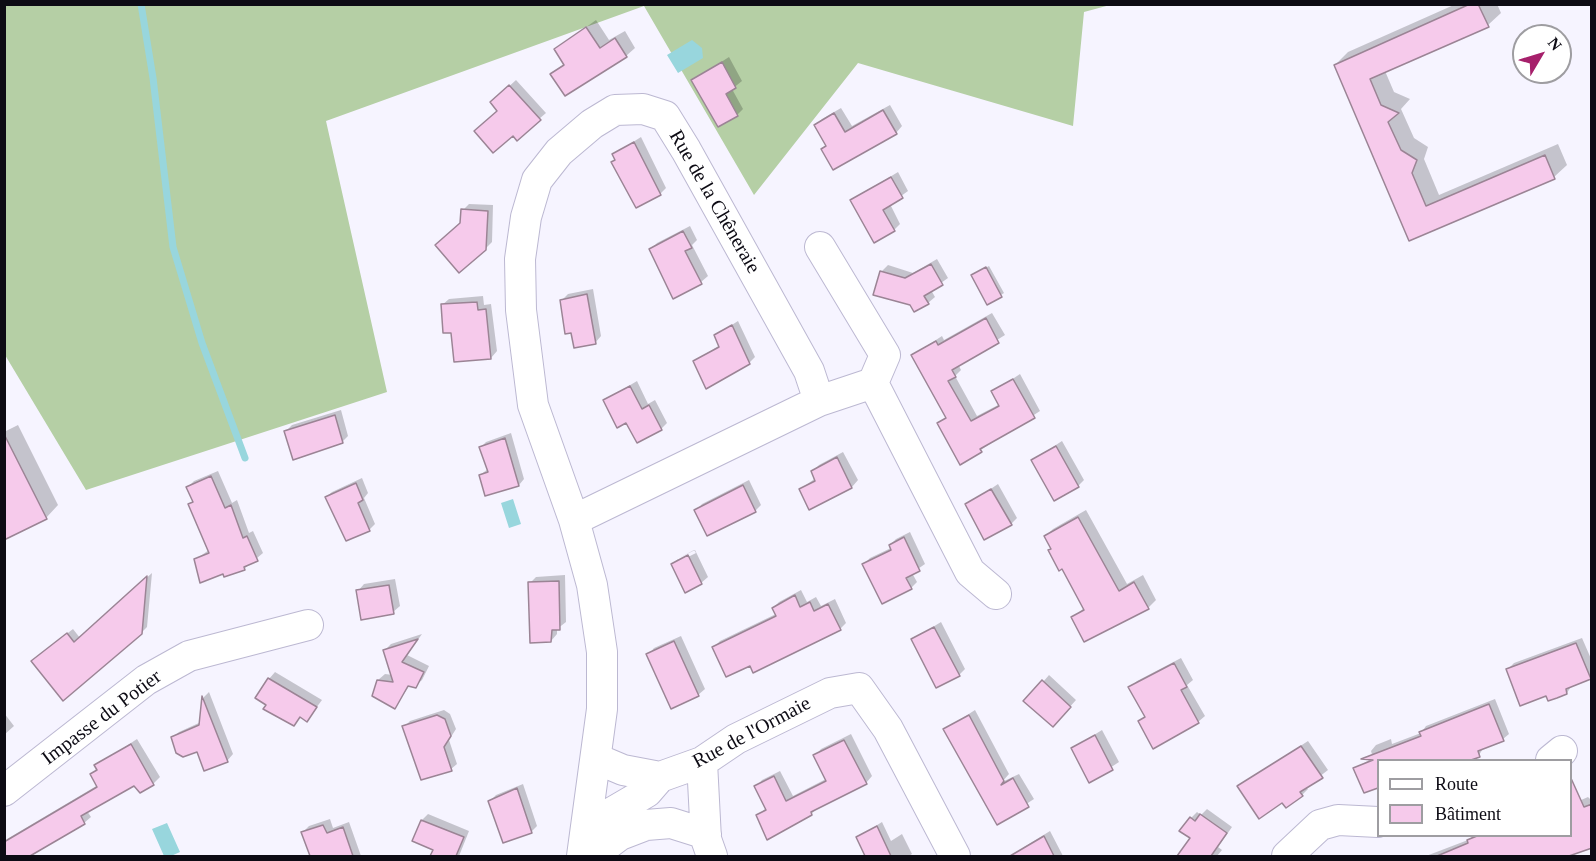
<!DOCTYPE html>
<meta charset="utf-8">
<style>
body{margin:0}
#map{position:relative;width:1596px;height:861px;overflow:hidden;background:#f6f4ff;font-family:"Times New Roman",serif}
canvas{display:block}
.frame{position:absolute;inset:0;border:6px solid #0d0b14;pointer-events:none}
.legend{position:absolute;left:1377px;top:759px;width:195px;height:78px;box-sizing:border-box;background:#fff;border:2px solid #9e9da1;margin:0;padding:8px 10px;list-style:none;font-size:18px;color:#0d0b14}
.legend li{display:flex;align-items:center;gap:12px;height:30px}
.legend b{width:30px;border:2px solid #9e9da1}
.north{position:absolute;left:1512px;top:24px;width:60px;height:60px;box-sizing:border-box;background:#fff;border:2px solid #9e9da1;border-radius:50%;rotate:52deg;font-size:16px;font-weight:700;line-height:24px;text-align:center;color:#0d0b14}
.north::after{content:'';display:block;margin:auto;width:21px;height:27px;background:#a6206b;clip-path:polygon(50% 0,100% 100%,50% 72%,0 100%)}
</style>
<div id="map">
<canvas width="1596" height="861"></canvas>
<div class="frame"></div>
<ul class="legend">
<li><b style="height:8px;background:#fff"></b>Route</li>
<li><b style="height:16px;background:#f6caeb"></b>Bâtiment</li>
</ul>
<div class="north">N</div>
</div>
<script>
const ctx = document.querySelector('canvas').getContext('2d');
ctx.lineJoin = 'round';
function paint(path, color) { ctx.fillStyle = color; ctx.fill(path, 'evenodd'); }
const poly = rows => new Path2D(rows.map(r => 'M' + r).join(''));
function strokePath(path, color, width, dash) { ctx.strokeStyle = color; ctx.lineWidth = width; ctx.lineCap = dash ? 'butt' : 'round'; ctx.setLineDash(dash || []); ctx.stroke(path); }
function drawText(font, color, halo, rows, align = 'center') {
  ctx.font = font + ' "Times New Roman",serif'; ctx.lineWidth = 4.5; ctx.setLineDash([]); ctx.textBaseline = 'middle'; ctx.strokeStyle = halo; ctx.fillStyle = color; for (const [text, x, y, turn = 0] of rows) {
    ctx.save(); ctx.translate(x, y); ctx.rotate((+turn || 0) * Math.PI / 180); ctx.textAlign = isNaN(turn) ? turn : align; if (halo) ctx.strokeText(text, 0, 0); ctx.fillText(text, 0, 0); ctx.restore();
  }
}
paint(poly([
 [5,5,1110,5,1084,12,1073,126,858,63,754,195,644,6,326,121,387,392,86,490,5,355]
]), '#b5cfa5');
paint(poly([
 [692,40,702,48,703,58,678,73,667,55],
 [513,499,521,524,509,528,501,503],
 [167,823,180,852,171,856,164,856,152,829]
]), '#98d6dd');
paint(poly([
 [1456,4,1497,4,1501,13,1488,25,1385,71,1394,92,1410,99,1401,109,1414,138,1428,147,1424,159,1439,195,1558,144,1567,165,1554,177,1410,239,1335,65,1348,52],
 [596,20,609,40,625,31,635,48,626,56,552,74,565,63,556,49],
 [729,57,742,81,732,89,743,109,737,115,693,80],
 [516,80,546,113,539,119,498,111,492,102],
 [890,105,902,126,896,133,823,149,827,144,816,125,822,119,841,108,852,126],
 [641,137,666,188,660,194,616,159,614,154],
 [898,172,908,191,890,204,900,224,894,230,852,200],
 [469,204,493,205,492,242,485,249,462,223,463,210],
 [690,226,697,240,692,245,708,276,701,282,651,249,657,243],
 [937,259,948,278,931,290,935,297,928,303,881,272,888,265,913,273],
 [989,266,1004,293,988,303,976,273],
 [593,289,601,336,595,343,572,331,562,300,568,294],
 [483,296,484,305,491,304,497,351,491,358,452,331,442,305,449,299],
 [992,313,1005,335,958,364,961,370,955,376,977,416,1000,404,993,392,1020,374,1040,411,961,463,939,424,947,416,913,355,942,336,944,340],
 [738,321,755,357,749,363,695,361,720,345,716,335],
 [637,381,648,404,655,400,667,423,661,429,627,421,605,400],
 [341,410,348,436,342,442,286,431,292,425],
 [18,425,58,505,46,518,4,538,4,432],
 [511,433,524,479,519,485,486,495,480,475,488,469,481,447,486,442],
 [1062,441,1084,480,1078,486,1033,460],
 [843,452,858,480,852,487,810,508,800,489,816,478,813,471,819,465],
 [218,471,232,503,237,500,249,533,253,531,263,553,245,568,225,576,224,572,196,559,209,550,190,504,194,501,188,487,194,481],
 [362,478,368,493,364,498,375,524,369,530,326,497,332,492],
 [749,480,761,505,755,511,696,511,702,504],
 [998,484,1017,518,1011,524,967,505],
 [1086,510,1127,584,1143,575,1156,600,1148,608,1116,626,1072,618,1084,608,1045,537,1053,529],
 [910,532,925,564,912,573,917,582,911,588,864,564,870,558,891,548,890,545,896,539],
 [694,550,679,558,695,550,708,577,701,583,673,564,678,559,678,562,696,553],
 [152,573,147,627,141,633,38,656,73,629,80,638],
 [565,575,566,622,557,629,557,634,551,641,530,583,536,577],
 [395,579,400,606,393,612,358,591,364,584],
 [801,590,807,602,816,597,821,606,835,599,846,623,840,629,754,671,750,664,714,647,720,641,776,614,773,608,779,602],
 [941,622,965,669,959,675,913,639],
 [422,634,407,655,429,666,422,680,415,686,410,685,395,707,378,680,385,674,393,675,384,651,391,644],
 [681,636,705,689,698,695,648,655,654,648],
 [1582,638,1592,661,1592,676,1572,685,1567,693,1547,694,1508,669,1514,663],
 [1181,658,1193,680,1187,685,1205,716,1198,722,1140,722,1145,716,1130,688,1137,681],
 [275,672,322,700,307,720,301,716,294,724,268,704,269,679],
 [1049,675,1076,700,1059,719,1043,682],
 [209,692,233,754,227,761,172,738,179,732,201,722,204,697],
 [1495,699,1509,734,1503,739,1484,747,1479,755,1467,760,1463,760,1461,756,1451,760,1378,760,1378,787,1365,792,1355,768,1373,758,1371,751,1376,745,1391,739,1392,744,1421,733,1426,726],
 [444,710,450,714,456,729,449,740,457,764,451,769,422,779,404,727,410,721],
 [975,710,1009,774,1002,782,1019,774,1034,799,997,823,944,730],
 [4,713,14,726,4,735],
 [1102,730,1119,762,1090,781,1073,748],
 [851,734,872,776,866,783,818,808,811,814,758,815,766,808,756,787,762,780,780,771,793,796,826,779,815,756,821,749],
 [137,739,160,777,153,784,140,791,135,784,87,811,91,817,84,823,27,856,4,856,7,839,98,785,92,774,97,768,96,766],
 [1308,741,1328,770,1306,787,1308,789,1302,795,1283,801,1239,786],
 [523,784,537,826,531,832,490,801,496,795],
 [1588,797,1592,801,1592,846,1564,856,1555,856,1551,847,1526,856,1426,856,1468,840,1473,836,1570,836,1572,804],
 [1207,809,1232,827,1218,847,1222,850,1217,856,1183,856,1180,855,1192,837,1191,818,1197,812,1201,815],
 [428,814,469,831,459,856,432,856,435,849,414,840,422,820],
 [330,819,333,828,349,822,361,856,311,856,303,832,309,826],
 [882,822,891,841,902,834,912,854,909,856,863,856,865,853,858,837],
 [1050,831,1063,856,1020,856,1018,853,1024,847]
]), '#0003');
strokePath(poly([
 [141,4,153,78,173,247,202,343,245,458]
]), '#98d6dd', 7);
const building = poly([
 [1470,4,1478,4,1489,27,1370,79,1381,105,1399,113,1388,122,1401,150,1417,160,1412,173,1426,206,1545,155,1555,179,1409,241,1334,65,1470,4],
 [586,27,600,48,615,38,627,57,565,96,550,74,564,65,554,49,586,27],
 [722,62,736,88,726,94,738,116,718,127,691,80,722,62],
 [509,85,541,120,517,141,513,136,493,153,474,131,497,111,490,102,509,85],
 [883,110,897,134,833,170,821,149,826,146,814,125,834,113,845,132,883,110],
 [634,142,661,195,636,208,611,162,615,160,612,154,634,142],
 [891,177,903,198,883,210,895,231,874,243,850,200,891,177],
 [461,209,488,211,486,250,459,273,435,245,460,223,461,209],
 [683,231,692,248,685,251,702,284,673,299,649,249,683,231],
 [931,264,943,285,924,296,929,304,914,312,910,305,873,295,880,271,905,278,931,264],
 [986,267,1002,297,987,305,971,275,986,267],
 [587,294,596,344,574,348,571,333,565,334,560,300,587,294],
 [477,302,478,310,486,309,491,359,454,362,451,333,443,333,441,304,477,302],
 [986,318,999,343,952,370,956,377,948,381,971,421,999,406,991,391,1013,379,1035,418,980,449,982,452,960,465,937,423,946,418,911,355,936,341,938,345,986,318],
 [732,325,750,364,706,389,693,361,719,347,714,335,732,325],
 [630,386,642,409,649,405,662,430,637,443,626,423,617,428,603,400,630,386],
 [335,415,343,443,293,460,284,431,335,415],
 [4,434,47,519,4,540,4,434],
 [505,438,519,486,485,496,479,475,488,472,479,447,505,438],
 [1056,446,1079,487,1054,501,1031,460,1056,446],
 [837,457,852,488,809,510,799,489,815,481,811,471,837,457],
 [211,476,225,508,231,505,243,538,247,536,258,561,244,567,245,570,224,577,223,574,200,583,194,559,209,553,188,504,193,502,186,487,211,476],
 [356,483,363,500,358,503,370,531,346,541,325,497,356,483],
 [743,485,756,512,707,536,694,510,743,485],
 [991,489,1012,525,984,540,965,504,991,489],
 [1078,517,1119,591,1134,582,1149,609,1084,642,1071,617,1084,610,1062,569,1059,571,1048,550,1051,549,1044,536,1078,517],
 [904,537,920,571,906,578,912,589,882,604,862,564,891,550,889,545,904,537],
 [688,555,702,584,685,593,671,564,688,555],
 [147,576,142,634,63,701,31,661,67,633,74,642,147,576],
 [559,581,560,630,552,630,551,642,530,643,528,582,559,581],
 [389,585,394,614,361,620,356,590,389,585],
 [795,595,800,607,810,602,814,611,828,604,841,630,753,673,750,666,726,677,712,647,776,616,772,608,795,595],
 [934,627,960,676,936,688,911,639,934,627],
 [418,639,402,662,424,672,416,688,408,686,395,709,372,696,377,680,393,682,383,650,418,639],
 [674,641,699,696,671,709,646,654,674,641],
 [1576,643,1591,679,1566,689,1567,694,1557,698,1548,701,1546,696,1520,706,1506,669,1576,643],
 [1174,663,1187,687,1181,690,1199,723,1153,749,1138,721,1145,717,1128,687,1174,663],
 [268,678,317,707,307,722,300,717,294,726,263,709,266,705,255,698,268,678],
 [1042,680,1071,707,1053,727,1023,701,1042,680],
 [202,696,228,762,204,771,197,752,183,757,176,753,171,737,199,725,202,696],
 [1489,704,1504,741,1478,751,1480,757,1471,760,1378,760,1378,788,1364,793,1353,768,1373,760,1361,759,1421,736,1419,732,1489,704],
 [437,715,445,719,451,736,444,747,452,771,421,780,402,726,437,715],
 [969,715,1004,781,1001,785,1013,778,1029,807,997,825,943,729,969,715],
 [1095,735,1113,770,1089,783,1071,748,1095,735],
 [844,740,867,784,811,812,812,815,767,840,756,815,766,810,754,786,774,776,786,801,826,781,813,755,844,740],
 [131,744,154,785,140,793,134,786,81,816,85,824,30,856,4,856,4,842,97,787,90,774,97,770,94,765,131,744],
 [1301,746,1323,778,1300,792,1303,796,1286,808,1282,803,1259,819,1237,786,1301,746],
 [1570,776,1584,807,1592,804,1592,848,1569,856,1437,856,1468,843,1467,840,1477,836,1570,836,1570,776],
 [517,788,532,833,503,843,488,801,517,788],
 [1200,814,1227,833,1211,856,1177,856,1190,838,1179,831,1190,817,1195,821,1200,814],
 [421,820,464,837,456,856,430,856,433,850,412,841,421,820],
 [323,825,327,833,343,827,353,856,310,856,301,832,323,825],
 [877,826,891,856,865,856,856,837,877,826],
 [1044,836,1054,856,1010,856,1044,836]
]);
paint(building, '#f6caeb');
strokePath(building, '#9b8495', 1.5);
const minor = poly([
 [820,247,885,355,873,383,970,572,996,594],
 [819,401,873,383],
 [574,520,819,401,809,371,686,150,665,116,643,109,615,110,592,124,559,152,537,180,526,217,520,259,521,310,533,405,574,520,592,585,602,652,602,709,582,856],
 [597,759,623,770,660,777,702,762,736,739,830,693,859,688,888,729,955,856],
 [1551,760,1562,751],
 [702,762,706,839,712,856],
 [4,791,146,680,189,656,308,625],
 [587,827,647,792,660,777],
 [592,856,620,835,646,825,671,823,706,834],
 [1287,856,1320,825,1338,820,1378,822]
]);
strokePath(minor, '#bcb8d2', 32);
strokePath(minor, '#fff', 30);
drawText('20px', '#0d0b14', '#fff', [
 ["Rue de la Chêneraie",714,202,60],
 ["Impasse du Potier",102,718,-37],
 ["Rue de l'Ormaie",752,733,-28]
]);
</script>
